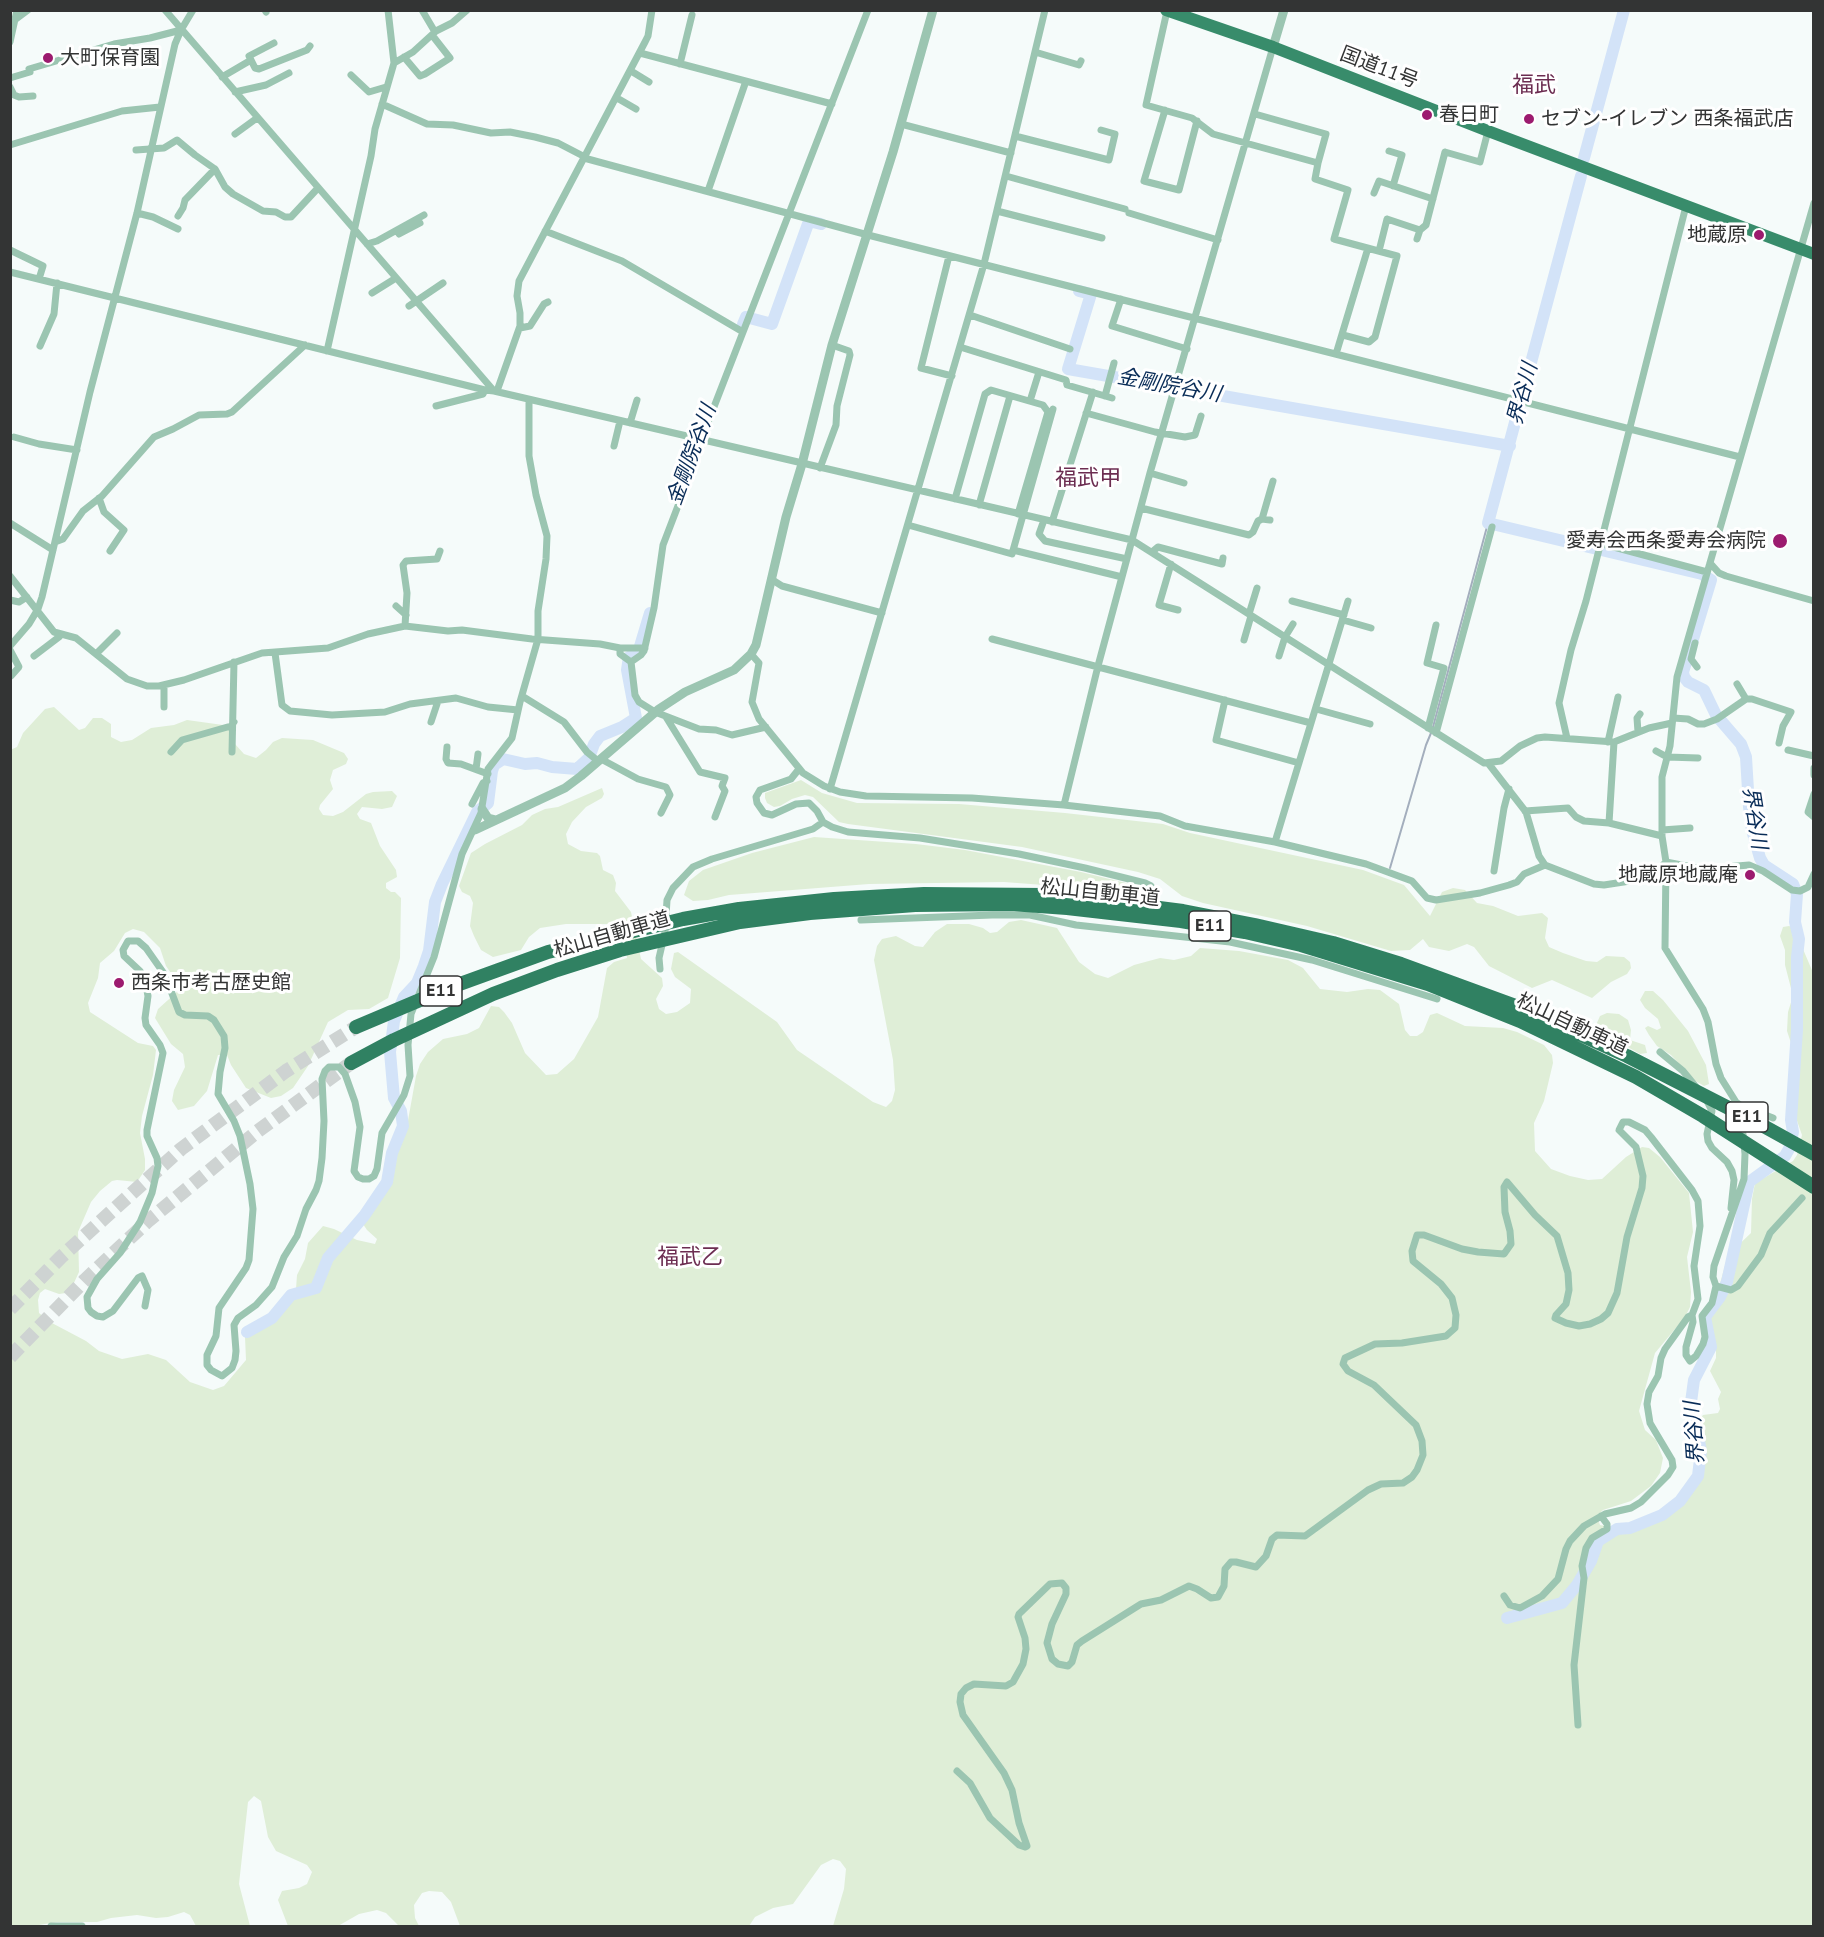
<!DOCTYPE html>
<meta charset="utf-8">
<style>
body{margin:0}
#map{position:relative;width:1824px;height:1937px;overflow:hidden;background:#f5fbfa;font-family:"PT Sans",sans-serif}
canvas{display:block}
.frame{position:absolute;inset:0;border:12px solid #333434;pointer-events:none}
</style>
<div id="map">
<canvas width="1824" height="1937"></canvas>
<div class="frame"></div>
</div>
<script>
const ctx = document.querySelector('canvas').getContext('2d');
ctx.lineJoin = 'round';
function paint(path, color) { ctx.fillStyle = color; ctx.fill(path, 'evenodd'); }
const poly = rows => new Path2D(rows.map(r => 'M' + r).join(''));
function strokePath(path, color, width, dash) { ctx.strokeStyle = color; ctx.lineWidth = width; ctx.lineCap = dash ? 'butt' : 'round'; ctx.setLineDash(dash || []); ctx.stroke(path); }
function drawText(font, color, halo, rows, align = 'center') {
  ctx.font = font + ' "PT Sans","Noto Sans JP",sans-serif'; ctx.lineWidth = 6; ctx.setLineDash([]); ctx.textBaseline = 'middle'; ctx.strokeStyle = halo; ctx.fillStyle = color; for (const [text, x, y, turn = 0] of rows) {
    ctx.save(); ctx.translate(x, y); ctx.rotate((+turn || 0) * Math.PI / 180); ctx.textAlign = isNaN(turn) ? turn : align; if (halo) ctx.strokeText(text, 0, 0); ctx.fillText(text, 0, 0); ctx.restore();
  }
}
paint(poly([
 [54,707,79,730,85,728,93,718,102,718,111,724,111,737,121,742,132,740,151,728,174,725,187,720,223,725,230,730,235,744,244,754,256,758,266,750,273,742,282,738,313,740,344,753,348,759,346,764,333,770,330,780,333,789,320,805,319,809,323,815,333,816,343,812,366,794,373,792,392,791,397,796,392,807,382,809,362,807,357,814,360,819,371,823,380,846,396,870,397,877,386,883,386,888,391,892,395,892,401,898,400,958,388,998,369,1009,348,1010,328,1022,308,1066,293,1088,281,1096,271,1098,246,1088,231,1065,227,1055,218,1055,207,1091,194,1106,178,1110,172,1101,174,1090,185,1067,183,1054,171,1044,155,1018,158,1009,178,991,175,979,166,966,160,948,144,932,133,929,125,933,114,951,100,963,98,978,88,1003,90,1012,138,1043,153,1046,156,1050,153,1075,142,1116,140,1133,145,1159,145,1170,137,1182,117,1180,112,1181,100,1191,91,1202,78,1232,79,1272,73,1285,66,1293,59,1294,45,1289,40,1293,38,1300,39,1313,50,1322,86,1341,99,1351,122,1359,148,1354,166,1360,190,1382,213,1390,224,1386,246,1360,245,1337,253,1328,274,1323,292,1298,296,1289,297,1275,305,1259,308,1243,323,1226,334,1229,357,1240,375,1244,377,1239,367,1230,359,1218,364,1209,373,1207,379,1201,393,1174,395,1154,407,1126,416,1076,420,1064,428,1052,443,1039,467,1034,479,1028,491,1006,499,1007,504,1012,512,1023,525,1053,546,1075,557,1074,574,1059,598,1017,607,968,614,962,627,958,625,941,610,924,566,924,540,928,529,937,521,950,493,957,481,950,474,936,470,926,473,903,470,896,462,892,459,886,471,853,485,844,522,825,532,815,545,809,558,807,602,788,604,794,602,798,586,807,572,822,566,834,568,844,581,851,597,853,600,856,603,870,613,875,616,883,615,891,631,912,641,959,662,978,663,986,656,999,659,1009,666,1014,677,1012,690,1003,691,989,675,977,671,969,674,953,678,952,777,1022,797,1050,873,1102,886,1107,892,1101,895,1090,893,1060,874,960,877,946,882,939,896,936,915,946,923,947,935,932,947,924,969,924,983,928,990,933,997,932,1009,922,1021,920,1057,928,1079,962,1095,974,1108,978,1134,965,1160,958,1174,960,1191,956,1200,948,1239,951,1288,960,1303,968,1320,989,1347,992,1368,989,1380,990,1399,1004,1405,1030,1410,1036,1417,1036,1423,1032,1430,1015,1437,1013,1465,1026,1503,1028,1517,1032,1544,1045,1552,1055,1553,1063,1544,1101,1534,1123,1535,1151,1551,1169,1570,1176,1588,1180,1602,1179,1626,1157,1642,1147,1649,1148,1660,1157,1689,1193,1693,1232,1687,1257,1691,1292,1690,1307,1685,1317,1655,1353,1639,1411,1645,1430,1656,1440,1663,1458,1660,1473,1651,1486,1631,1501,1603,1510,1597,1516,1600,1525,1631,1531,1664,1518,1682,1503,1701,1477,1704,1449,1699,1421,1703,1415,1718,1413,1720,1409,1718,1399,1721,1392,1710,1371,1716,1358,1716,1344,1710,1319,1728,1255,1751,1233,1752,1199,1755,1183,1793,1161,1797,1155,1802,1135,1796,1118,1799,1056,1791,1043,1787,1031,1788,1012,1793,996,1785,965,1785,950,1780,936,1783,927,1789,926,1794,928,1814,975,1813,1926,833,1926,844,1889,846,1869,840,1861,833,1859,821,1865,793,1904,773,1908,755,1917,749,1926,460,1926,451,1902,442,1892,429,1891,422,1893,414,1905,415,1918,419,1926,399,1926,386,1913,377,1910,359,1914,338,1926,288,1926,278,1900,282,1891,299,1888,307,1884,312,1872,307,1865,276,1851,268,1837,261,1801,254,1796,248,1802,239,1884,250,1926,196,1926,190,1915,184,1912,168,1917,156,1918,137,1915,111,1918,97,1922,57,1922,33,1926,11,1926,10,750,17,747,23,733,45,709],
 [801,780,822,793,857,803,959,804,1065,813,1163,824,1190,833,1363,870,1404,885,1430,916,1442,892,1453,888,1465,890,1477,903,1493,906,1518,916,1542,913,1548,918,1545,938,1549,947,1563,953,1586,961,1597,962,1606,956,1624,957,1630,962,1631,968,1627,974,1611,982,1592,998,1552,980,1532,988,1489,966,1474,947,1467,944,1449,951,1429,947,1423,939,1410,950,1391,951,1307,926,1203,903,1182,896,1160,879,1138,872,1022,847,848,824,839,822,813,797,805,795,792,799,780,806,774,807,767,803,765,798,765,793],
 [814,837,916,844,965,850,1081,872,1134,885,1138,890,1136,892,1004,882,869,884,729,895,708,900,693,901,684,895,689,881,703,870,752,853],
 [1645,991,1653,991,1663,1000,1688,1031,1706,1065,1709,1084,1704,1086,1694,1080,1671,1055,1657,1046,1649,1035,1645,1028,1648,1026,1657,1030,1661,1028,1658,1019,1645,1008,1640,1000],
 [1607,1013,1619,1014,1628,1020,1631,1030,1630,1040,1645,1045,1647,1053,1640,1054,1598,1030,1596,1025,1600,1016]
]), '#dfeed7');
strokePath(poly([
 [1433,727,1488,523],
 [1390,868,1426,745,1431,733]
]), '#a3aebd', 2);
strokePath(poly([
 [1584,158,1624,10],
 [1079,291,1091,294,1068,369,1510,446],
 [743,324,746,317,772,324,809,221,821,224],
 [247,1332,272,1318,291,1295,316,1288,328,1258,364,1216,387,1182,392,1153,403,1126,401,1111,394,1098,390,1052,394,1021,404,997,417,983,424,966,429,951,435,902,442,884,477,812,488,803,492,771,494,765,503,759,525,764,537,763,552,767,577,769,589,758,594,744,600,736,622,727,636,718,627,670,629,657,638,653,650,613],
 [1507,1618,1562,1603,1577,1585,1591,1561,1598,1541,1617,1529,1630,1528,1662,1515,1680,1501,1698,1476,1701,1451,1691,1402,1694,1380,1711,1347,1705,1317,1720,1297,1727,1282,1749,1182,1785,1156,1789,1149,1793,1132,1791,1120,1797,1030,1797,957,1799,939,1795,922,1797,894,1793,884,1764,865,1760,858,1752,830,1749,807,1746,757,1741,744,1716,715,1704,690,1688,682,1684,677,1683,672,1711,580,1702,574,1488,523,1581,176]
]), '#d3e3f8', 12);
strokePath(poly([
 [10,1309,61,1257,181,1149,286,1071,356,1027],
 [10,1357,85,1280,149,1220,258,1131,351,1063]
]), '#ced3d2', 14, [14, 7]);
strokePath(poly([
 [165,10,494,391],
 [265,10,266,12],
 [422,10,435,32],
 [1167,11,1146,105,1192,118,1213,134,1318,163,1326,134,1255,114],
 [16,19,28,10],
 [10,42,17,10],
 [274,43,249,56,255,68,259,69,307,50,310,46],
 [1035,52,1079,65,1081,61],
 [640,53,832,104],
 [404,57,420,76,425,74,450,58,432,35],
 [394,63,413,52,436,31,452,23,467,10],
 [680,64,692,15],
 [631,71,649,82],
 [351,75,369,92,386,87],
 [222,77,251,60],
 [10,78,30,72,29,69,114,44,150,38,181,30],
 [10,87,14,95,19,97,33,96],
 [235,92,266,85,289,73],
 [617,98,636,109],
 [382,104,427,124,453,125,491,133,510,132,535,137,558,143,585,157],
 [1165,110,1144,181,1179,190,1197,121],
 [901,124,1011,153],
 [235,134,257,118],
 [1015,136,1109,160,1115,134,1101,130],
 [10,145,122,111,160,107],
 [136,150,164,148,177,140,195,155,215,169,225,187,233,194,263,211,276,212,285,217,291,217,318,188],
 [1389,151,1402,155,1393,186],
 [584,158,868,235,1740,457],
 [1318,163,1315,179,1348,190,1334,239,1397,256,1375,337,1369,342,1343,335],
 [1006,176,1125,209],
 [708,191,746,81],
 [1374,193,1379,181,1433,199],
 [997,211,1102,238],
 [137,213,153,217,178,229],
 [1129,213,1218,240],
 [178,216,183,208,185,200,215,169],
 [545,231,622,261,743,332],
 [399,234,420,223],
 [1417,239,1420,230,1426,225,1445,152,1480,162,1488,131],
 [367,244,377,241,424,215],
 [10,250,43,266,39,279],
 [1379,251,1387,219,1420,230],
 [949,256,921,368,952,376],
 [10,272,485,390,494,391,1132,540,1484,763,1501,761,1520,746,1537,738,1545,737,1614,742,1649,728,1672,723],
 [372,293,396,278],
 [1121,299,1112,326,1187,349],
 [409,306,443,283],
 [970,315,1070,349],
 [520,328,530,326,544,304,548,302],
 [40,346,54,314,57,283],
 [960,347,1066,380,1067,385,1112,398],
 [327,351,371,156,375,129,394,63,388,10],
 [1336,354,1368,248],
 [497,391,520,326,520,313,517,296,519,281,645,42,648,36,652,10],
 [1105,396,1114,363],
 [1030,401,1039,372],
 [436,406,483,394,485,390],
 [1086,413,1155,432,1185,437,1195,435,1201,416],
 [630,423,637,400],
 [14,437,39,444,77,450],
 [614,446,620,421],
 [820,468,836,425,837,406,850,355,849,351,832,345],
 [1150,473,1184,483],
 [99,498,104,512,124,530,110,551],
 [955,499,985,394,991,390,1043,405,1048,412,1018,514],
 [979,505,1010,396],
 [1141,508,1249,535,1253,532,1258,521,1262,519,1270,520],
 [1262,519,1273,481],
 [1044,520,1039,534,1045,541,1127,559],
 [1052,522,1093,392],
 [10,523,53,550],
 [908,525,1012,554,1053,409],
 [55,542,63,539,83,511,102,496,154,437,173,429,199,415,227,414,232,412,305,345],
 [1599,543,1707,572],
 [1013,550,1122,577],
 [1152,552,1158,547,1222,564,1223,558],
 [1710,563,1719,573,1726,576,1814,601],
 [1171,564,1159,605,1178,610],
 [10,576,54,632,76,638,127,679,147,686,159,686,184,680,262,653,328,648,368,634,405,626,448,631,462,630,532,639,600,644,620,648,645,648],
 [771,579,782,586,882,613],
 [10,600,19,602,27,597],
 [1292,601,1344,615],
 [396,606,406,615],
 [1249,614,1257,588],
 [1343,620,1371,628],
 [405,626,407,593,403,565,406,561,437,559,440,551],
 [992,639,1311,723],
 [1244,640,1251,616],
 [1695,643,1691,659,1697,667],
 [10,646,29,624,38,609,42,597,90,392,137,213,175,44,181,30,193,10],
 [620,648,620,654,631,662],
 [10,650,19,667,11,676],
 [275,653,282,705,290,711,332,715,385,712,410,704,456,698,488,707,518,710],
 [96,654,117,633],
 [751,654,759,663,752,702,759,719,803,773,824,786,840,792,866,796,972,798,1064,805,1160,816,1185,826,1275,842,1366,864,1412,881,1427,898,1436,900,1480,893,1509,885,1517,882,1524,874,1545,865],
 [34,656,59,637,61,634],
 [1279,656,1285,637,1293,624],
 [631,662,641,655,644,651,654,608,663,545,681,498,696,446,705,430,868,10],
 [631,662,635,695,639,702,655,712,699,729,716,730,732,735,766,727],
 [1737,684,1746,699],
 [522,696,564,722,587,752,598,761],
 [1225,700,1216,740,1299,763],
 [164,707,164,685],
 [1316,709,1370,724],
 [666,717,700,772,725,778,722,786,725,791,715,817],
 [1673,718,1688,719,1698,724,1704,724,1717,719,1746,699,1752,699,1791,712,1783,726,1779,743],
 [431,722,438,701],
 [1428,728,1444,668,1427,663,1436,625],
 [1638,732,1637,718,1640,714],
 [1436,733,1492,527],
 [1567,738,1559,703,1571,650,1586,601,1686,206],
 [1608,742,1618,697],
 [447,747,446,759,448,763,461,764,488,774],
 [1788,750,1814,756],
 [1656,751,1667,757,1698,758],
 [171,752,182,740,231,726,234,722],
 [232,752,234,662],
 [601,759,638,779,666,787,670,795,661,813],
 [1488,763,1526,812,1539,856,1545,865,1594,884,1604,885,1643,879,1653,874,1666,862,1702,869,1749,865,1763,871,1792,890,1800,891,1808,887,1814,874],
 [1814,768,1814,775],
 [476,769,478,754],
 [799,769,791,779,760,790,756,797,757,803,764,813,772,815,796,804,809,803,817,811,823,822,832,827,848,832,920,838,1019,854,1085,868,1145,883,1151,886,1154,890,1154,896],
 [830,789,984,264,1045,10],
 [1814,794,1808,812,1814,817],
 [472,804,483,783,487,781],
 [1064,805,1098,666,1150,473,1273,47],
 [1525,811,1568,808,1576,817,1584,821,1609,823,1662,836],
 [1609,823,1614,742],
 [1662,830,1690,828],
 [1275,842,1348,601],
 [1494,871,1504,808,1509,789],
 [861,920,992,915,1030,915,1076,925,1230,942,1312,960,1437,999],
 [660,969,659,958,665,932,667,900,673,888,693,867,712,859,813,829,823,822],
 [1660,1052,1683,1071,1697,1088],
 [1706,1099,1712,1111,1707,1134,1708,1141,1712,1148,1727,1162,1732,1171,1734,1180,1731,1208],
 [1740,1105,1773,1118],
 [1802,1198,1770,1233,1761,1255,1738,1286,1731,1290,1716,1286,1713,1277,1714,1266,1744,1179,1745,1154,1740,1105,1736,1102,1721,1078,1716,1064,1708,1022,1703,1009,1665,948,1666,862,1662,836,1662,777,1670,746,1677,677,1814,203],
 [145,1306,148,1290,142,1276,138,1278,113,1311,103,1317,97,1316,91,1312,88,1308,87,1297,97,1279,120,1253,140,1222,152,1193,158,1166,157,1158,147,1136,147,1130,163,1053,160,1045,146,1025,145,1018,148,996,145,980,140,971,124,956,123,950,128,941,138,941,146,948,165,975,179,1012,185,1015,208,1016,214,1020,224,1036,225,1048,220,1072,218,1094,234,1121,240,1136,250,1184,253,1209,249,1260,246,1268,219,1308,216,1336,207,1355,207,1365,211,1370,222,1376,232,1368,235,1360,236,1351,234,1325,238,1318,256,1305,272,1287,284,1257,297,1236,306,1209,316,1190,319,1181,322,1158,324,1121,322,1079,325,1071,329,1067,339,1067,345,1074,355,1102,360,1127,354,1171,358,1177,363,1179,369,1179,374,1176,377,1169,382,1133,404,1095,410,1076,408,1045,411,1014,434,957,462,854,481,813,488,769,512,738,520,702,538,639,538,611,546,559,547,536,536,495,529,456,529,400],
 [1504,1596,1510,1605,1520,1608,1542,1596,1558,1579,1566,1549,1570,1541,1584,1526,1605,1514,1631,1508,1641,1502,1668,1475,1673,1467,1672,1460,1650,1423,1647,1404,1649,1392,1658,1376,1661,1358,1665,1349,1688,1317,1692,1315],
 [1578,1725,1574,1665,1584,1578,1582,1566,1586,1548,1592,1538,1607,1529,1607,1524,1601,1516],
 [957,1771,970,1783,990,1818,1019,1845,1025,1847,1027,1846,1019,1823,1012,1790,1004,1773,963,1715,960,1702,961,1694,966,1688,974,1684,1006,1686,1013,1682,1023,1664,1026,1649,1025,1638,1018,1617,1019,1614,1050,1584,1062,1583,1066,1588,1066,1594,1052,1624,1047,1643,1052,1659,1058,1664,1068,1666,1072,1662,1077,1645,1082,1641,1141,1604,1161,1600,1189,1586,1197,1589,1211,1598,1218,1597,1224,1586,1225,1569,1231,1562,1236,1562,1256,1567,1266,1556,1272,1539,1277,1535,1305,1536,1368,1490,1381,1484,1403,1483,1412,1477,1417,1470,1423,1455,1422,1441,1416,1425,1374,1385,1348,1371,1343,1364,1345,1358,1375,1344,1402,1343,1446,1336,1455,1328,1456,1315,1452,1298,1441,1284,1413,1261,1412,1251,1417,1235,1424,1235,1462,1249,1478,1252,1504,1254,1511,1244,1510,1231,1505,1212,1504,1187,1507,1182,1535,1215,1557,1236,1568,1273,1569,1290,1566,1304,1556,1315,1555,1318,1566,1323,1579,1326,1590,1324,1601,1319,1608,1313,1617,1293,1627,1237,1642,1188,1643,1176,1636,1147,1619,1130,1623,1122,1629,1122,1645,1130,1651,1137,1692,1190,1698,1201,1700,1226,1694,1266,1698,1299,1692,1315,1693,1322,1686,1347,1686,1355,1690,1361,1696,1356,1703,1344,1705,1337,1702,1316,1712,1303,1716,1286],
 [51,1926,82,1926]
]), '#9bc5b1', 7);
strokePath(poly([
 [1273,47,1284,10],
 [482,809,488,818,496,820],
 [475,830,565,788,581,776,659,709,685,692,734,670,751,654,756,645,786,517,802,464,832,345,893,152,933,10]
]), '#9bc5b1', 9);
strokePath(poly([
 [1166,10,1273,47,1488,131,1814,254]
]), '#388c6b', 12);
strokePath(poly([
 [356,1027,446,989,548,952,683,919,739,909,834,899,924,894,1045,895,1096,900,1183,911,1255,925,1333,943,1401,964,1524,1009,1627,1056,1758,1123,1814,1154],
 [351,1063,394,1040,493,994,557,970,620,950,740,922,810,913,915,905,1011,904,1067,908,1181,921,1245,932,1301,945,1428,984,1520,1021,1636,1077,1703,1116,1814,1187]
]), '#308162', 14);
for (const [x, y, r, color] of [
 [48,58,6,"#9c1b6f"],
 [1427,115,6,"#9c1b6f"],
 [1529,119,6,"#9c1b6f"],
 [1759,235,6,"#9c1b6f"],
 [1780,541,8,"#9c1b6f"],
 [1750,875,6,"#9c1b6f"],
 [119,983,6,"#9c1b6f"]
]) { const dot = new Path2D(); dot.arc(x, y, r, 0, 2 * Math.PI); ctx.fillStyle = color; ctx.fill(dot); strokePath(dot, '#fff', 2); }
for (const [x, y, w] of [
 [1210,926,42],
 [441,991,42],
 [1747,1117,42]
]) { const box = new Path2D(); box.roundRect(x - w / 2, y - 15, w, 30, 4.5); ctx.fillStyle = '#fff'; ctx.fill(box); strokePath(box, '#333434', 1.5); }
drawText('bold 18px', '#333434', null, [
 ["E11",1210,926],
 ["E11",441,991],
 ["E11",1747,1117]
]);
drawText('20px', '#333434', '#fff', [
 ["大町保育園",60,58],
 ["春日町",1439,115],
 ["セブン-イレブン 西条福武店",1541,119],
 ["地蔵原",1747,235,"right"],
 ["愛寿会西条愛寿会病院",1766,541,"right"],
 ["地蔵原地蔵庵",1738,875,"right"],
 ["西条市考古歴史館",131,983]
], 'left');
drawText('20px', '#333434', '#fff', [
 ["国道11号",1379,68,21],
 ["松山自動車道",1100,893,6],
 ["松山自動車道",612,935,-16],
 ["松山自動車道",1572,1025,25]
]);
drawText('italic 21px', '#092c57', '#fff', [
 ["金剛院谷川",1169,386,10],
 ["界谷川",1523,394,-75],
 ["金剛院谷川",692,455,-70],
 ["界谷川",1754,818,81],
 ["界谷川",1695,1433,-94]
]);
drawText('22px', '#6c2d51', '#fff', [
 ["福武",1534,86],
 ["福武甲",1088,479],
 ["福武乙",690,1258]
]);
</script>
